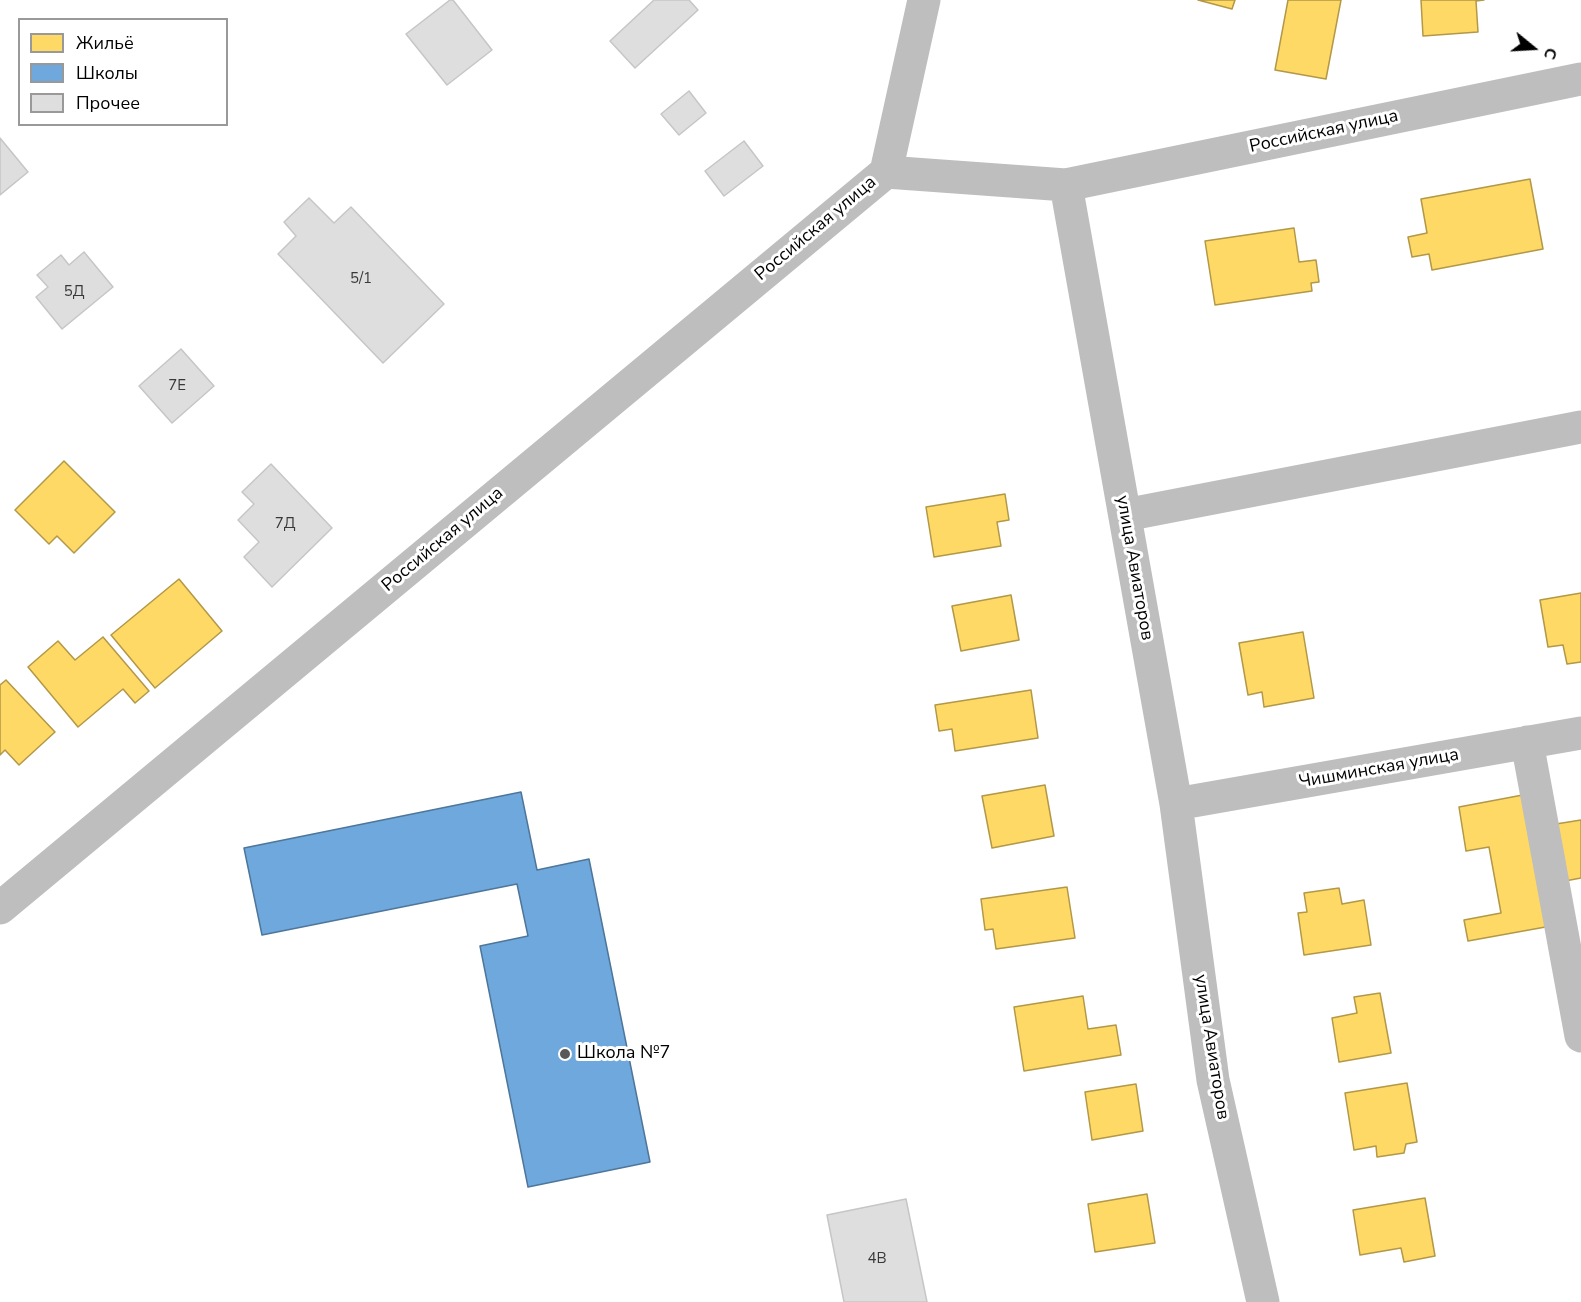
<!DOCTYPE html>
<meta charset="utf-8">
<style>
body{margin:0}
#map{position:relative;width:1581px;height:1302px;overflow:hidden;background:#fff;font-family:"Nunito Sans",sans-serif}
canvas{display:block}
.legend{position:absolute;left:18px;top:18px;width:210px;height:108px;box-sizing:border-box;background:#fff;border:2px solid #999;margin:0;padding:8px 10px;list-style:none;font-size:18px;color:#000}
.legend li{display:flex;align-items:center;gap:12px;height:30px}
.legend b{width:30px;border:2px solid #999}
.north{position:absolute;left:1503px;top:18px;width:60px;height:60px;-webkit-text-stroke:4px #fff;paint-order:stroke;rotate:108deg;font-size:16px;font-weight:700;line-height:24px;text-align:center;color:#000}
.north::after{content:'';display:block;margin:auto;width:21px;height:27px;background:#000;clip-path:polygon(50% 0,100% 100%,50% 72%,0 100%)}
</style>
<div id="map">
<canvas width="1581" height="1302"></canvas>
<ul class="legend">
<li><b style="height:16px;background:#ffd966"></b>Жильё</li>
<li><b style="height:16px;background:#6fa8dc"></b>Школы</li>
<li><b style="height:16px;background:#dedede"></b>Прочее</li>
</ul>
<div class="north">С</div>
</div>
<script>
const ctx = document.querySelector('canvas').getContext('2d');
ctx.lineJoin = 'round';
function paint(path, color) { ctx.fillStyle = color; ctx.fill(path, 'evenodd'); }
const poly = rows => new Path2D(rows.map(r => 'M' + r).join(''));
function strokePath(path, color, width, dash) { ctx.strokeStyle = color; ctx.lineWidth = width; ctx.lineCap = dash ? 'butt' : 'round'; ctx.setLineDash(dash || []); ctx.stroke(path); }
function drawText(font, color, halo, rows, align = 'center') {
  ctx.font = font + ' "Nunito Sans",sans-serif'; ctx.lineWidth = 6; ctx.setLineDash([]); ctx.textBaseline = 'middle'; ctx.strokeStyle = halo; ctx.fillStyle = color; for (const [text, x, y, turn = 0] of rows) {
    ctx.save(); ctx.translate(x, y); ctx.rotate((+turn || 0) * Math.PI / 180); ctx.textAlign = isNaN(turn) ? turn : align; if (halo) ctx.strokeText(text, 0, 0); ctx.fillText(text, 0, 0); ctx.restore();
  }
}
const homes = poly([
 [1198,0,1235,0,1232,9,1198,0],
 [1288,0,1341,0,1326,79,1275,70,1288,0],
 [1421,0,1484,0,1476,1,1478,32,1423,36,1421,0],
 [1530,179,1543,249,1432,270,1429,254,1412,257,1408,237,1427,233,1421,199,1530,179],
 [1294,228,1299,262,1316,260,1319,282,1311,283,1312,291,1215,305,1205,241,1294,228],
 [64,461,115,512,74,553,57,536,49,544,15,510,64,461],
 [1005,494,1009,520,997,522,1001,546,934,557,926,507,1005,494],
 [179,579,222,631,155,688,111,635,179,579],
 [1581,593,1581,662,1567,664,1563,645,1548,647,1540,600,1581,593],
 [1011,595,1019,640,961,651,952,606,1011,595],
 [1303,632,1314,698,1264,707,1262,692,1248,695,1239,643,1303,632],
 [103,637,149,691,135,703,123,689,78,727,28,667,58,641,75,660,103,637],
 [6,680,55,732,19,765,5,750,0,755,0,685,6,680],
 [1031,690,1038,738,955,751,952,729,939,731,935,705,1031,690],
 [1045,785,1054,836,992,848,982,796,1045,785],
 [1528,794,1551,926,1468,941,1464,920,1501,913,1489,847,1466,851,1459,807,1528,794],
 [1581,820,1581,878,1565,881,1556,824,1581,820],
 [1067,887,1075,938,996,949,993,929,985,930,981,899,1067,887],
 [1339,888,1342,904,1364,900,1371,945,1304,955,1298,913,1307,912,1304,893,1339,888],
 [1380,993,1391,1053,1339,1062,1332,1018,1357,1013,1354,997,1380,993],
 [1083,996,1088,1029,1116,1025,1121,1055,1024,1071,1014,1007,1083,996],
 [1407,1083,1417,1142,1406,1144,1404,1153,1377,1157,1376,1146,1354,1150,1345,1093,1407,1083],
 [1136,1084,1143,1131,1092,1140,1085,1092,1136,1084],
 [1147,1194,1155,1243,1095,1252,1088,1204,1147,1194],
 [1425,1198,1435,1256,1404,1262,1401,1248,1360,1255,1353,1210,1425,1198]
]);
paint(homes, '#ffd966');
strokePath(homes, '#b29847', 1.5);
const schools = poly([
 [521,792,537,870,589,859,650,1162,528,1187,480,946,528,936,517,884,262,935,244,848,521,792]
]);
paint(schools, '#6fa8dc');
strokePath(schools, '#4e769a', 1.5);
const building = poly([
 [450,0,453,0,492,50,447,85,406,34,450,0],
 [654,0,689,0,698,10,635,68,610,41,654,0],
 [689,91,706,113,679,135,661,114,689,91],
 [0,138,28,172,0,195,0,138],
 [744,141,763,166,724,196,705,171,744,141],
 [309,198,334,223,351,207,444,304,383,363,278,254,296,236,284,222,309,198],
 [84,252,113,287,62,329,36,297,48,287,37,275,61,255,69,265,84,252],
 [181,349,214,386,172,423,139,386,181,349],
 [271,464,332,528,272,587,244,557,259,542,238,520,254,504,242,492,271,464],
 [906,1199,927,1302,844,1302,827,1215,906,1199]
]);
paint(building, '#dedede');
strokePath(building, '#c6c6c6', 1.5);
strokePath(poly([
 [924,0,886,172,1066,185,1176,804,1213,1080,1263,1302],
 [1066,185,1581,79],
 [1125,515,1581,427],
 [1527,742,1581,1036],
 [1176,804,1581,733],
 [0,908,886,172]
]), '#bebebe', 33);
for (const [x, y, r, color] of [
 [565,1054,6,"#595959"]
]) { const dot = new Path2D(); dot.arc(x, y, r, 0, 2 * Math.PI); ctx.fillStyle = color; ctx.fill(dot); strokePath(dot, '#fff', 2); }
drawText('15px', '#383838', null, [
 ["5/1",361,279],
 ["5Д",74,292],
 ["7Е",177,386],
 ["7Д",285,524],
 ["4В",877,1259]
]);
drawText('18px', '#000', '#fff', [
 ["Российская улица",1324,132,-12],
 ["Российская улица",816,229,-40],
 ["Российская улица",443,540,-40],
 ["улица Авиаторов",1134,568,80],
 ["Чишминская улица",1379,769,-10],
 ["улица Авиаторов",1211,1047,81]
]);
drawText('18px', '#000', '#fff', [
 ["Школа №7",577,1054]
], 'left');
</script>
